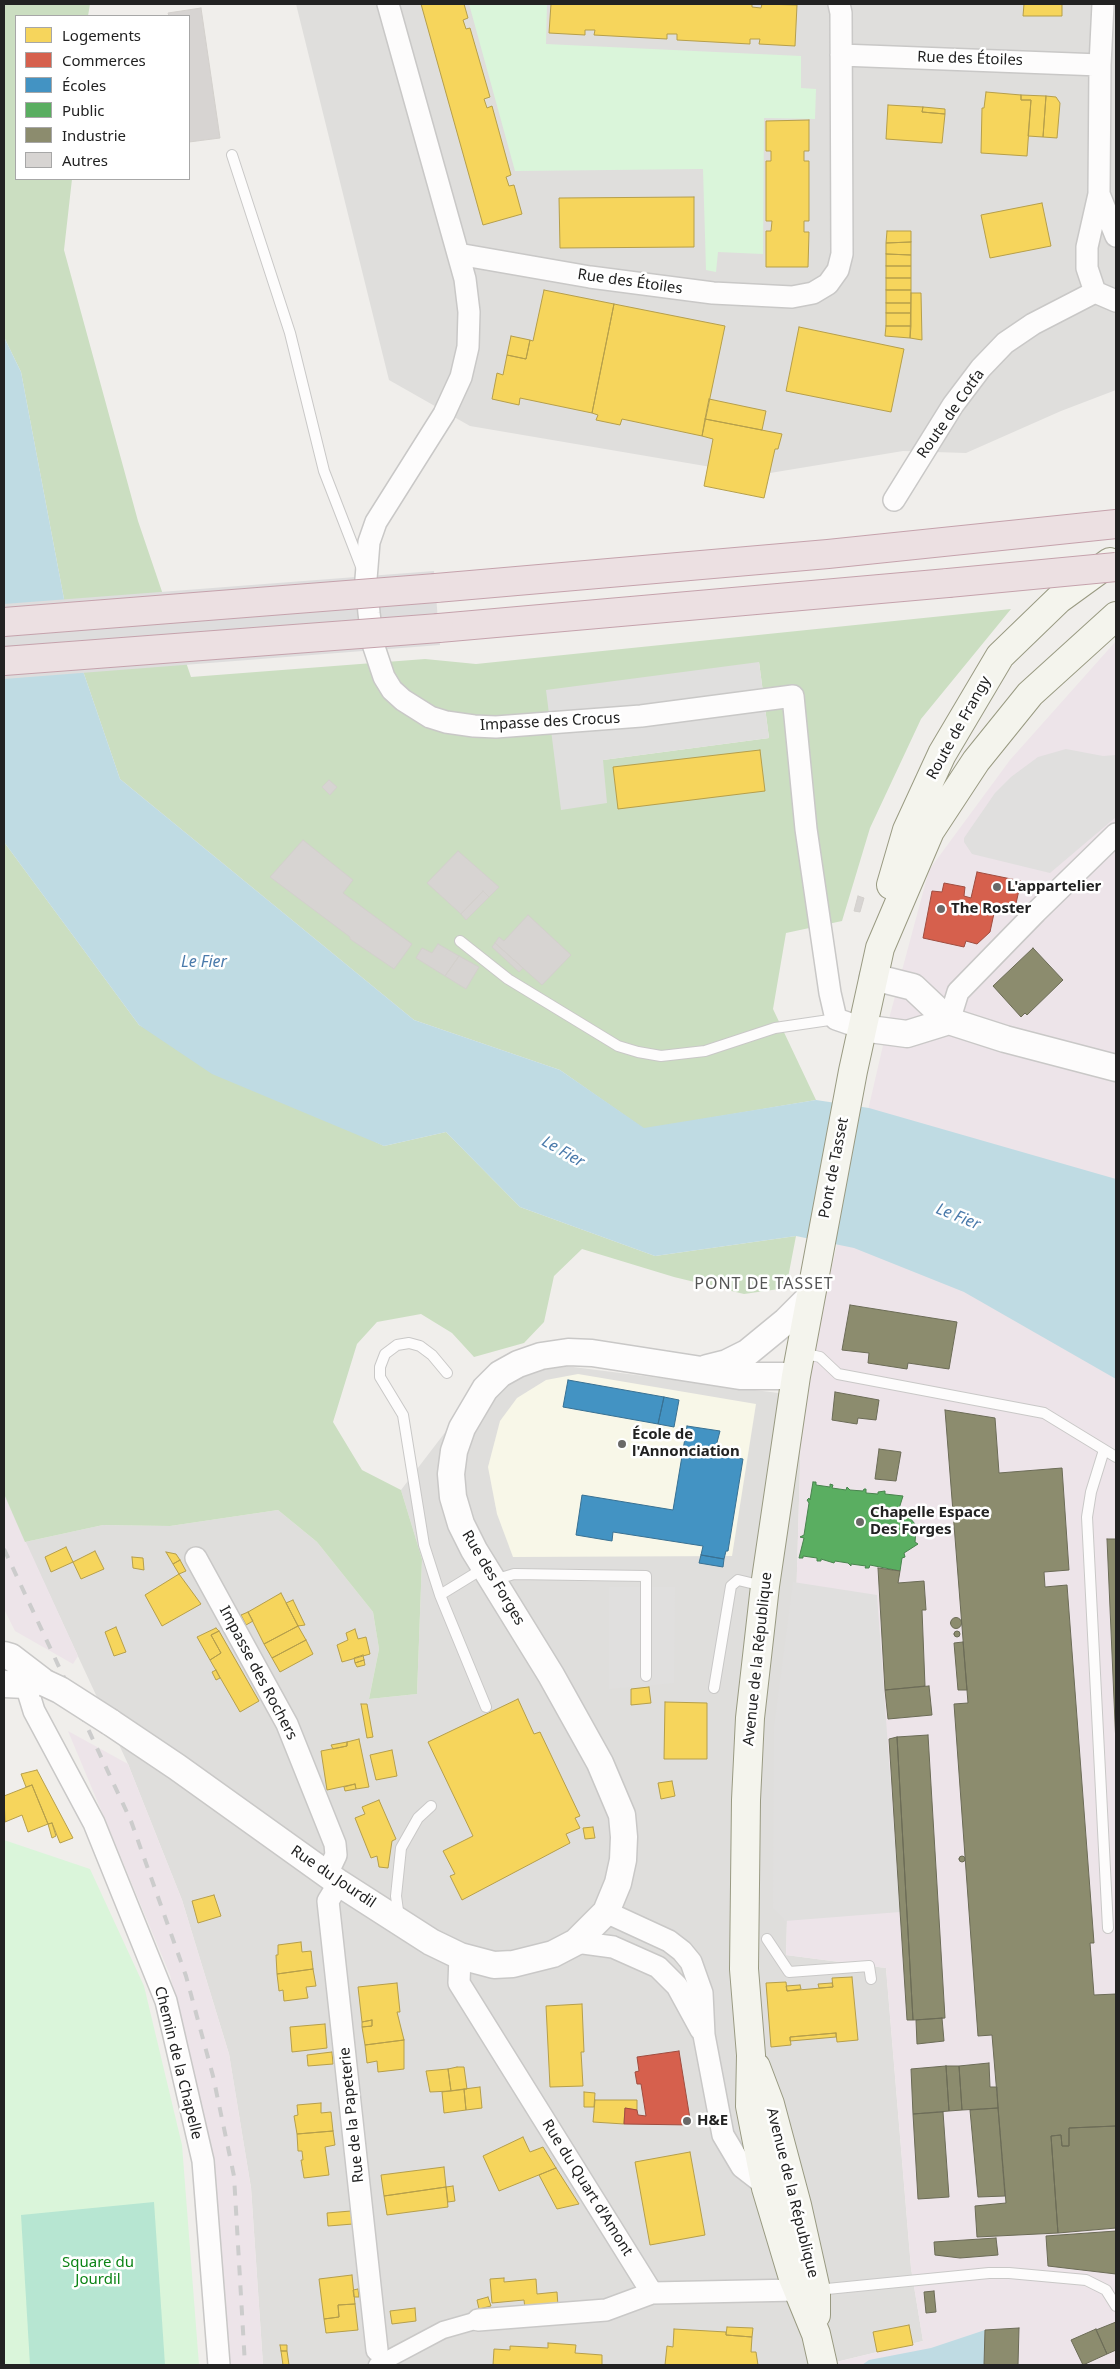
<!DOCTYPE html>
<meta charset="utf-8">
<style>
body{margin:0}
#map{position:relative;width:1120px;height:2369px;overflow:hidden;background:#f0eeeb;font-family:"Noto Sans",sans-serif}
canvas{display:block}
.frame{position:absolute;inset:0;border:5px solid #222;pointer-events:none}
.legend{position:absolute;left:15px;top:15px;width:175px;height:165px;box-sizing:border-box;background:#fff;border:1px solid #a7a7a7;margin:0;padding:6px 9px;list-style:none;font-size:15px;color:#222}
.legend li{display:flex;align-items:center;gap:10px;height:25px}
.legend b{width:25px;border:1px solid #a7a7a7}
</style>
<div id="map">
<canvas width="1120" height="2369"></canvas>
<div class="frame"></div>
<ul class="legend">
<li><b style="height:14px;background:#f6d55c"></b>Logements</li>
<li><b style="height:14px;background:#d6604d"></b>Commerces</li>
<li><b style="height:14px;background:#4393c3"></b>Écoles</li>
<li><b style="height:14px;background:#5aae61"></b>Public</li>
<li><b style="height:14px;background:#8c8c6e"></b>Industrie</li>
<li><b style="height:14px;background:#d7d4d2"></b>Autres</li>
</ul>
</div>
<script>
const ctx = document.querySelector('canvas').getContext('2d');
ctx.lineJoin = 'round';
function paint(path, color) { ctx.fillStyle = color; ctx.fill(path, 'evenodd'); }
const poly = rows => new Path2D(rows.map(r => 'M' + r).join(''));
function strokePath(path, color, width, dash) { ctx.strokeStyle = color; ctx.lineWidth = width; ctx.lineCap = dash ? 'butt' : 'round'; ctx.setLineDash(dash || []); ctx.stroke(path); }
function drawText(font, color, halo, rows, align = 'center') {
  ctx.font = font + ' "Noto Sans",sans-serif'; ctx.lineWidth = 5; ctx.setLineDash([]); ctx.textBaseline = 'middle'; ctx.strokeStyle = halo; ctx.fillStyle = color; for (const [text, x, y, turn = 0] of rows) {
    ctx.save(); ctx.translate(x, y); ctx.rotate((+turn || 0) * Math.PI / 180); ctx.textAlign = isNaN(turn) ? turn : align; if (halo) ctx.strokeText(text, 0, 0); ctx.fillText(text, 0, 0); ctx.restore();
  }
}
paint(poly([
 [296,4,1116,4,1116,390,1061,411,966,453,903,451,758,475,470,426,389,380],
 [502,1358,802,1396,786,1955,886,1968,911,2268,923,2341,836,2362,832,2365,263,2365,251,2188,229,2054,182,1900,128,1764,25,1542,103,1525,170,1526,278,1510,317,1542,373,1612,379,1649,369,1699,417,1694,422,1559,401,1490]
]), '#dfdedc');
paint(poly([
 [1116,641,1116,2365,839,2365,836,2362,923,2341,911,2268,886,1968,786,1955,802,1396,890,1015,929,870,1010,760],
 [4,1494,78,1656,73,1664,15,1631,4,1609],
 [68,1731,128,1764,182,1900,229,2054,251,2188,263,2365,228,2365,222,2281,206,2123,170,1975]
]), '#ede4e9');
paint(poly([
 [578,1374,756,1404,732,1556,513,1557,497,1514,488,1467,500,1421,517,1398,546,1380]
]), '#f8f7e8');
paint(poly([
 [4,4,90,4,88,16,16,16,16,179,72,179,64,250,138,521,191,677,425,659,476,664,1011,609,921,719,870,828,842,921,786,933,773,1009,816,1100,644,1129,560,1070,414,1020,120,779,71,636,21,372,4,337],
 [759,662,769,738,603,760],
 [4,842,139,1025,384,1146,446,1132,520,1207,655,1256,796,1236,786,1288,744,1294,674,1277,582,1249,554,1276,544,1322,524,1343,474,1357,452,1333,421,1314,377,1322,357,1344,333,1422,362,1470,401,1490,422,1559,417,1694,369,1699,379,1649,373,1612,317,1542,278,1510,170,1526,103,1525,25,1542,4,1494]
]), '#cbdec1');
paint(poly([
 [469,4,547,4,546,44,801,56,801,88,816,89,815,119,764,118,763,254,718,252,716,272,706,270,703,169,515,171],
 [4,1840,90,1869,144,1986,182,2145,199,2365,4,2365]
]), '#daf5da');
paint(poly([
 [154,2202,165,2365,30,2365,21,2215]
]), '#b7e6d2');
paint(poly([
 [759,662,769,738,603,760,607,803,561,810,546,690],
 [1066,749,1103,756,1116,755,1116,817,1050,873,972,854,964,842,964,838,995,793,1011,777,1038,757],
 [793,1582,877,1595,900,1912,785,1921,773,1908,774,1727],
 [609,1587,675,1587,674,1683,609,1689]
]), '#e0dfde');
paint(poly([
 [4,337,21,372,71,636,120,779,414,1020,560,1070,644,1128,816,1100,869,1108,1116,1179,1116,1379,964,1292,854,1248,796,1236,655,1256,520,1207,446,1132,384,1146,212,1074,139,1025,4,842],
 [985,2330,984,2365,862,2365,869,2360,931,2348]
]), '#bfdbe3');
paint(poly([
 [434,571,440,645,4,679,4,604]
]), '#dedddd');
const homes = poly([
 [421,4,464,4,468,18,463,20,466,29,470,28,490,97,484,99,487,108,492,106,511,175,506,177,509,186,514,185,522,214,483,225,421,4],
 [551,4,752,4,752,7,761,8,762,4,797,5,795,46,759,44,760,39,750,39,750,44,677,40,677,34,667,34,667,39,594,35,595,30,585,30,585,35,549,33,551,4],
 [1024,4,1062,4,1062,16,1023,16,1024,4],
 [986,92,1021,95,1021,100,1031,100,1027,156,981,153,982,108,984,108,986,92],
 [1021,95,1046,96,1043,137,1028,136,1031,100,1021,100,1021,95],
 [1046,96,1056,97,1060,103,1057,138,1043,137,1046,96],
 [888,105,923,107,922,112,945,114,942,143,886,139,888,105],
 [923,107,945,109,945,114,922,112,923,107],
 [809,120,809,151,804,151,804,161,809,161,809,221,804,221,804,232,809,232,808,267,766,267,766,231,771,231,772,221,766,221,766,161,771,161,771,151,766,151,766,121,809,120],
 [694,197,694,247,560,248,559,198,694,197],
 [1042,203,1051,246,990,258,981,215,1042,203],
 [887,231,911,231,911,242,886,243,887,231],
 [911,242,911,255,886,254,886,243,911,242],
 [886,254,911,255,911,266,886,266,886,254],
 [886,266,911,266,911,278,886,278,886,266],
 [886,278,911,278,911,290,886,290,886,278],
 [544,290,614,304,592,413,520,398,519,405,492,399,497,373,503,375,507,355,526,359,530,340,533,341,544,290],
 [886,290,911,290,911,303,886,303,886,290],
 [911,293,921,293,922,340,910,338,911,293],
 [886,303,911,303,911,313,886,313,886,303],
 [614,304,725,326,702,436,622,419,620,425,596,420,598,415,592,413,614,304],
 [886,313,911,313,911,326,886,326,886,313],
 [886,326,911,326,910,338,885,336,886,326],
 [799,327,904,349,891,412,786,391,799,327],
 [511,336,530,340,526,359,507,355,511,336],
 [709,399,766,411,762,430,705,419,709,399],
 [705,419,782,434,778,449,775,449,764,498,704,486,713,439,702,436,705,419],
 [760,750,765,791,618,809,613,767,760,750],
 [66,1547,73,1562,51,1572,45,1557,66,1547],
 [95,1551,104,1569,81,1579,73,1562,95,1551],
 [166,1552,176,1554,180,1560,173,1564,166,1552],
 [132,1557,143,1558,144,1570,133,1568,132,1557],
 [180,1560,186,1571,179,1574,173,1564,180,1560],
 [179,1574,201,1604,162,1626,145,1595,179,1574],
 [281,1593,298,1626,264,1644,248,1612,281,1593],
 [293,1600,305,1625,298,1626,286,1603,293,1600],
 [248,1612,253,1621,246,1625,241,1615,248,1612],
 [298,1626,306,1640,272,1658,264,1644,298,1626],
 [116,1627,126,1652,114,1656,105,1632,116,1627],
 [216,1628,219,1631,211,1635,221,1653,210,1660,197,1637,216,1628],
 [355,1629,358,1639,366,1637,370,1654,342,1662,337,1645,348,1640,346,1633,355,1629],
 [219,1631,259,1701,240,1712,210,1660,221,1653,211,1635,219,1631],
 [306,1640,313,1654,280,1672,272,1658,306,1640],
 [363,1655,364,1660,355,1663,354,1658,363,1655],
 [364,1660,365,1665,357,1667,355,1663,364,1660],
 [216,1670,220,1678,216,1680,212,1672,216,1670],
 [649,1687,651,1703,631,1705,631,1689,649,1687],
 [518,1699,534,1734,540,1732,580,1816,575,1818,580,1828,566,1834,570,1843,462,1900,450,1876,455,1874,443,1851,473,1836,428,1742,518,1699],
 [665,1702,707,1703,707,1759,664,1759,665,1702],
 [361,1704,367,1704,373,1737,367,1738,361,1704],
 [359,1739,369,1787,356,1789,355,1784,327,1790,321,1751,347,1746,347,1742,359,1739],
 [347,1742,347,1746,333,1749,331,1745,347,1742],
 [392,1750,397,1776,376,1780,370,1755,392,1750],
 [37,1770,73,1838,60,1843,52,1823,48,1824,32,1785,26,1787,21,1774,37,1770],
 [672,1781,675,1796,661,1799,658,1783,672,1781],
 [355,1784,356,1789,345,1791,344,1787,355,1784],
 [32,1785,48,1824,28,1832,22,1815,5,1822,4,1796,32,1785],
 [379,1800,396,1839,392,1841,388,1868,379,1867,377,1856,371,1858,355,1818,365,1814,362,1807,379,1800],
 [52,1823,56,1836,52,1838,48,1824,52,1823],
 [593,1827,595,1838,585,1839,583,1828,593,1827],
 [214,1895,221,1916,198,1923,192,1901,214,1895],
 [301,1942,302,1952,311,1951,313,1969,277,1974,276,1955,278,1955,278,1945,301,1942],
 [313,1969,316,1986,306,1987,308,1998,284,2001,283,1990,279,1991,277,1974,313,1969],
 [852,1977,858,2040,837,2042,836,2033,790,2037,791,2045,771,2047,766,1983,786,1982,787,1991,833,1987,832,1978,852,1977],
 [397,1983,400,2012,397,2012,404,2040,365,2045,362,2027,372,2026,372,2020,362,2022,358,1987,397,1983],
 [832,1983,833,1987,819,1988,818,1984,832,1983],
 [800,1985,801,1989,787,1991,786,1986,800,1985],
 [582,2004,584,2052,581,2052,583,2086,550,2087,546,2006,582,2004],
 [372,2020,372,2026,362,2027,362,2022,372,2020],
 [325,2024,327,2048,292,2052,290,2027,325,2024],
 [836,2033,836,2037,790,2041,790,2037,836,2033],
 [404,2040,404,2069,378,2072,377,2061,367,2063,365,2045,404,2040],
 [332,2052,333,2064,308,2066,307,2055,332,2052],
 [457,2067,464,2067,467,2089,451,2091,448,2069,457,2067],
 [448,2069,451,2091,430,2092,426,2071,448,2069],
 [480,2087,482,2108,466,2110,464,2089,480,2087],
 [464,2089,466,2110,444,2113,442,2092,464,2089],
 [584,2092,595,2093,594,2107,584,2107,584,2092],
 [595,2100,637,2100,637,2110,625,2108,624,2124,593,2122,595,2100],
 [321,2103,321,2113,331,2112,333,2131,297,2134,294,2116,298,2115,297,2105,321,2103],
 [333,2131,335,2145,325,2147,329,2175,304,2178,301,2160,303,2160,302,2151,298,2151,297,2134,333,2131],
 [523,2137,530,2152,543,2147,556,2168,499,2191,483,2156,523,2137],
 [690,2152,705,2235,650,2245,635,2162,690,2152],
 [444,2167,446,2187,384,2196,381,2175,444,2167],
 [556,2168,579,2204,557,2209,539,2175,556,2168],
 [453,2186,455,2201,448,2202,446,2187,453,2186],
 [446,2187,448,2207,387,2215,384,2196,446,2187],
 [351,2211,353,2224,328,2226,327,2213,351,2211],
 [352,2275,355,2304,338,2305,339,2317,324,2319,319,2279,352,2275],
 [504,2278,504,2282,536,2279,537,2294,557,2292,558,2306,525,2309,524,2300,492,2303,490,2279,504,2278],
 [358,2289,359,2297,354,2297,353,2290,358,2289],
 [488,2297,491,2306,479,2309,477,2300,488,2297],
 [355,2304,358,2330,326,2333,324,2319,339,2317,338,2305,355,2304],
 [415,2308,416,2321,392,2324,390,2311,415,2308],
 [909,2325,913,2345,877,2352,873,2332,909,2325],
 [727,2327,753,2328,752,2337,726,2335,727,2327],
 [674,2329,726,2332,726,2335,752,2337,751,2352,756,2352,758,2365,665,2365,667,2346,673,2347,674,2329],
 [548,2343,576,2345,575,2353,602,2355,602,2365,493,2365,494,2349,510,2350,510,2346,548,2348,548,2343],
 [280,2345,287,2345,287,2351,281,2351,280,2345],
 [281,2351,287,2351,289,2365,283,2365,281,2351]
]);
paint(homes, '#f6d55c');
strokePath(homes, '#b69f4b', 1);
const shops = poly([
 [977,872,1021,881,1015,908,996,904,990,932,977,944,966,941,964,947,923,938,932,891,942,892,944,883,965,887,964,896,971,898,977,872],
 [679,2051,691,2125,624,2124,625,2108,637,2110,638,2115,646,2116,641,2084,637,2084,635,2072,639,2071,637,2057,679,2051]
]);
paint(shops, '#d6604d');
strokePath(shops, '#a04d40', 1);
const schools = poly([
 [568,1380,664,1397,658,1424,563,1407,568,1380],
 [664,1397,679,1400,674,1427,658,1424,664,1397],
 [687,1426,720,1431,714,1454,743,1459,728,1551,726,1551,724,1559,701,1555,703,1546,613,1532,612,1541,576,1535,582,1495,673,1510,687,1426],
 [701,1555,724,1559,723,1567,699,1563,701,1555]
]);
paint(schools, '#4393c3');
strokePath(schools, '#397193', 1);
const public = poly([
 [813,1482,816,1482,816,1485,830,1487,830,1484,833,1485,832,1488,846,1490,847,1487,850,1490,863,1491,864,1489,866,1489,866,1493,878,1494,878,1492,885,1491,885,1494,903,1496,897,1515,906,1516,909,1512,912,1515,910,1518,920,1530,916,1531,915,1542,918,1544,904,1553,905,1557,902,1558,900,1571,870,1565,869,1568,865,1568,866,1566,851,1564,851,1566,848,1563,835,1561,834,1563,821,1559,821,1561,817,1561,817,1558,803,1556,803,1558,799,1558,804,1538,800,1537,804,1535,809,1503,807,1500,809,1498,810,1500,813,1482]
]);
paint(public, '#5aae61');
strokePath(public, '#49844e', 1);
const industry = poly([
 [1033,948,1063,980,1027,1015,1025,1013,1021,1017,993,986,1033,948],
 [850,1305,957,1322,949,1369,908,1363,907,1369,868,1363,869,1353,842,1350,850,1305],
 [835,1392,879,1400,876,1420,858,1418,857,1424,832,1420,835,1392],
 [945,1410,995,1418,999,1473,1062,1468,1069,1570,1044,1572,1045,1587,1067,1585,1094,1943,1090,1943,1094,1995,1116,1994,1116,2126,1069,2128,1069,2146,1062,2146,1061,2135,1051,2136,1058,2233,977,2237,975,2206,1006,2203,992,2035,978,2036,954,1704,968,1703,945,1410],
 [879,1449,901,1452,896,1481,875,1479,879,1449],
 [1107,1539,1116,1539,1116,1745,1107,1539],
 [878,1568,900,1571,898,1583,924,1581,926,1610,922,1610,925,1686,885,1690,878,1568],
 '950.5 1623a5.5 5.5 0 1 1 11 0a5.5 5.5 0 1 1-11 0Z',
 '954 1634a3 3 0 1 1 6 0a3 3 0 1 1-6 0Z',
 [963,1642,967,1690,958,1690,954,1643,963,1642],
 [929,1686,932,1715,888,1719,885,1690,929,1686],
 [928,1735,945,2018,913,2020,897,1737,928,1735],
 [897,1737,913,2020,907,2020,889,1739,897,1737],
 '959 1859a3 3 0 1 1 6 0a3 3 0 1 1-6 0Z',
 [942,2018,944,2041,917,2044,916,2020,942,2018],
 [989,2063,990,2087,997,2087,998,2108,962,2110,959,2066,989,2063],
 [946,2066,959,2066,962,2110,949,2111,946,2066],
 [946,2066,949,2111,913,2114,911,2069,946,2066],
 [998,2108,1005,2196,978,2197,970,2110,998,2108],
 [943,2112,949,2197,918,2199,913,2114,943,2112],
 [1116,2126,1116,2228,1058,2233,1051,2136,1061,2135,1062,2146,1069,2146,1069,2128,1116,2126],
 [1116,2231,1116,2274,1048,2266,1046,2236,1116,2231],
 [996,2238,998,2255,960,2258,935,2255,934,2242,996,2238],
 [934,2291,936,2312,926,2313,924,2292,934,2291],
 [1116,2322,1116,2350,1107,2354,1096,2330,1116,2322],
 [1019,2328,1018,2365,984,2365,985,2330,1019,2328],
 [1096,2329,1107,2354,1083,2365,1071,2340,1096,2329]
]);
paint(industry, '#8c8c6e');
strokePath(industry, '#6c6c57', 1);
const building = poly([
 [201,8,220,138,189,142,189,16,169,16,168,13,201,8],
 [329,780,337,787,330,795,322,787,329,780],
 [303,840,353,880,343,893,412,944,394,969,350,939,350,937,270,877,303,840],
 [458,851,499,887,489,897,483,891,461,914,427,883,458,851],
 [483,891,489,897,466,920,461,914,483,891],
 [858,896,864,898,860,912,854,911,858,896],
 [528,915,571,955,542,985,495,943,499,937,504,941,528,915],
 [495,943,523,968,519,972,492,947,495,943],
 [438,944,459,956,445,976,416,958,422,948,432,953,438,944],
 [459,956,479,967,466,989,445,976,459,956]
]);
paint(building, '#d7d4d2');
strokePath(building, '#d3d0cc', 1);
const service = poly([
 [232,155,290,333,324,471,362,569],
 [460,941,508,979,618,1046,638,1052,661,1056,705,1051,775,1028,836,1019],
 [801,1353,820,1357,838,1374,1044,1413,1116,1457],
 [447,1373,432,1355,420,1346,409,1343,397,1345,385,1354,380,1367,380,1377,403,1415,424,1545,440,1595,486,1707],
 [1104,1450,1091,1492,1087,1517,1108,1928],
 [494,1580,514,1574,646,1576,646,1676],
 [440,1595,484,1568],
 [714,1688,731,1586,738,1580,763,1586],
 [399,1918,396,1896,401,1848,418,1818,431,1806],
 [767,1939,789,1972,869,1966,871,1979],
 [817,2290,989,2273,1009,2273,1086,2280,1106,2290,1116,2306]
]);
const pedestrian = poly([
 [377,2365,443,2330,478,2320]
]);
const minor = poly([
 [388,4,465,279,469,312,468,347,461,377,444,414,376,522,369,542,366,579,369,613,373,644,384,677,392,690,403,700,430,717,446,722,474,726,496,727,641,716,793,696,806,829,830,993,836,1019,862,1028],
 [1103,4,1100,65,1099,194,1087,247,1087,268,1095,292,1116,301],
 [841,55,1100,65],
 [1099,194,1116,236],
 [458,254,590,277,713,293,792,297,813,293,828,284,838,270,842,254,841,13,839,4],
 [894,500,953,405,981,368,1005,343,1033,324,1095,292],
 [949,1021,958,992,1036,912,1116,834],
 [196,1558,287,1724,335,1844,336,1855,327,1874],
 [25,1670,26,1685,34,1711,94,1823,166,2001,203,2161,219,2365],
 [339,1883,328,1901,377,2350],
 [606,1912,669,1941,682,1951,691,1962,702,1993,704,2035,723,2135,742,2167,773,2191],
 [576,1942,613,1947,658,1967,677,1986,701,2030],
 [460,1956,459,1983,652,2293,797,2290],
 [478,2320,606,2310,652,2293]
]);
const tertiary = poly([
 [873,977,913,987,949,1021,1005,1039,1116,1068],
 [862,1028,907,1034,949,1021],
 [707,1368,727,1363,747,1353,786,1321,809,1298],
 [4,1655,11,1657,45,1683],
 [4,1684,26,1685,45,1683],
 [110,1722,177,1767,339,1883,431,1942,460,1956,494,1965,513,1964,553,1954,576,1942,606,1912,618,1883,623,1860,624,1837,622,1815,600,1763,551,1675,474,1550,461,1524,453,1497,451,1474,454,1451,462,1428,485,1389,500,1374,518,1364,541,1356,568,1352,592,1353,740,1376,796,1376]
]);
const secondary = poly([
 [891,885,907,830,942,754,1000,656,1059,599,1110,562],
 [756,2067,770,2104,797,2205,816,2290,816,2315],
 [823,2365,816,2334,793,2278,766,2188,750,2106,751,2055,744,1969,746,1800,750,1718,765,1586,796,1376,853,1071,880,948,930,831,976,761,1030,694,1116,616]
]);
const motorway = poly([
 [436,588,828,554,1116,524],
 [439,628,948,583]
]);
strokePath(service, '#c9c8c7', 12);
strokePath(pedestrian, '#c9c8c7', 19);
strokePath(minor, '#c9c8c7', 24);
strokePath(tertiary, '#c9c8c7', 29);
strokePath(secondary, '#999a82', 30);
strokePath(motorway, '#c5a2ac', 30);
strokePath(service, '#fdfcfc', 10);
strokePath(pedestrian, '#fdfcfc', 16);
strokePath(minor, '#fdfcfc', 21);
strokePath(tertiary, '#fdfcfc', 26);
strokePath(secondary, '#f4f4ed', 28);
strokePath(motorway, '#ece0e2', 28);
strokePath(poly([
 [4,1549,131,1821,186,1976,213,2076,234,2176,245,2365]
]), '#ccc', 4, [10, 10]);
const tertiaryBridge = poly([
 [45,1683,60,1690,110,1722]
]);
const motorwayBridge = poly([
 [948,583,1116,567],
 [4,622,436,588],
 [4,661,439,628]
]);
strokePath(tertiaryBridge, '#c9c8c7', 29, []);
strokePath(motorwayBridge, '#c5a2ac', 30, []);
strokePath(tertiaryBridge, '#fdfcfc', 26);
strokePath(motorwayBridge, '#ece0e2', 28);
for (const [x, y, r, color] of [
 [997,887,5,"#6a6968"],
 [941,909,5,"#6a6968"],
 [622,1444,5,"#6a6968"],
 [860,1522,5,"#6a6968"],
 [687,2121,5,"#6a6968"]
]) { const dot = new Path2D(); dot.arc(x, y, r, 0, 2 * Math.PI); ctx.fillStyle = color; ctx.fill(dot); strokePath(dot, '#fff', 2); }
drawText('15px', '#222', '#fff', [
 ["Rue des Étoiles",970,59,2],
 ["Rue des Étoiles",630,282,8],
 ["Route de Cotfa",951,414,-55],
 ["Impasse des Crocus",550,722,-3],
 ["Route de Frangy",959,728,-61],
 ["Pont de Tasset",834,1168,-79],
 ["Rue des Forges",493,1578,59],
 ["Avenue de la République",758,1659,-84],
 ["Impasse des Rochers",258,1673,62],
 ["Rue du Jourdil",333,1877,34],
 ["Chemin de la Chapelle",178,2063,76],
 ["Rue de la Papeterie",352,2115,-96],
 ["Rue du Quart d'Amont",587,2188,58],
 ["Avenue de la République",792,2193,76]
]);
drawText('bold 15px', '#222', '#fff', [
 ["L'appartelier",1007,887],
 ["The Roster",951,909],
 ["École de",632,1435],
 ["l'Annonciation",632,1452],
 ["Chapelle Espace",870,1513],
 ["Des Forges",870,1530],
 ["H&E",697,2121]
], 'left');
drawText('15px', '#0c8416', '#fff', [
 ["Square du",98,2263],
 ["Jourdil",98,2280]
]);
drawText('italic 16px', '#4a7aab', '#fff', [
 ["Le Fier",204,962],
 ["Le Fier",563,1152,30],
 ["Le Fier",958,1217,22]
]);
ctx.letterSpacing = '1px';
drawText('16px', '#555', '#fff', [
 ["PONT DE TASSET",764,1284]
]);
ctx.letterSpacing = '0px';
</script>
